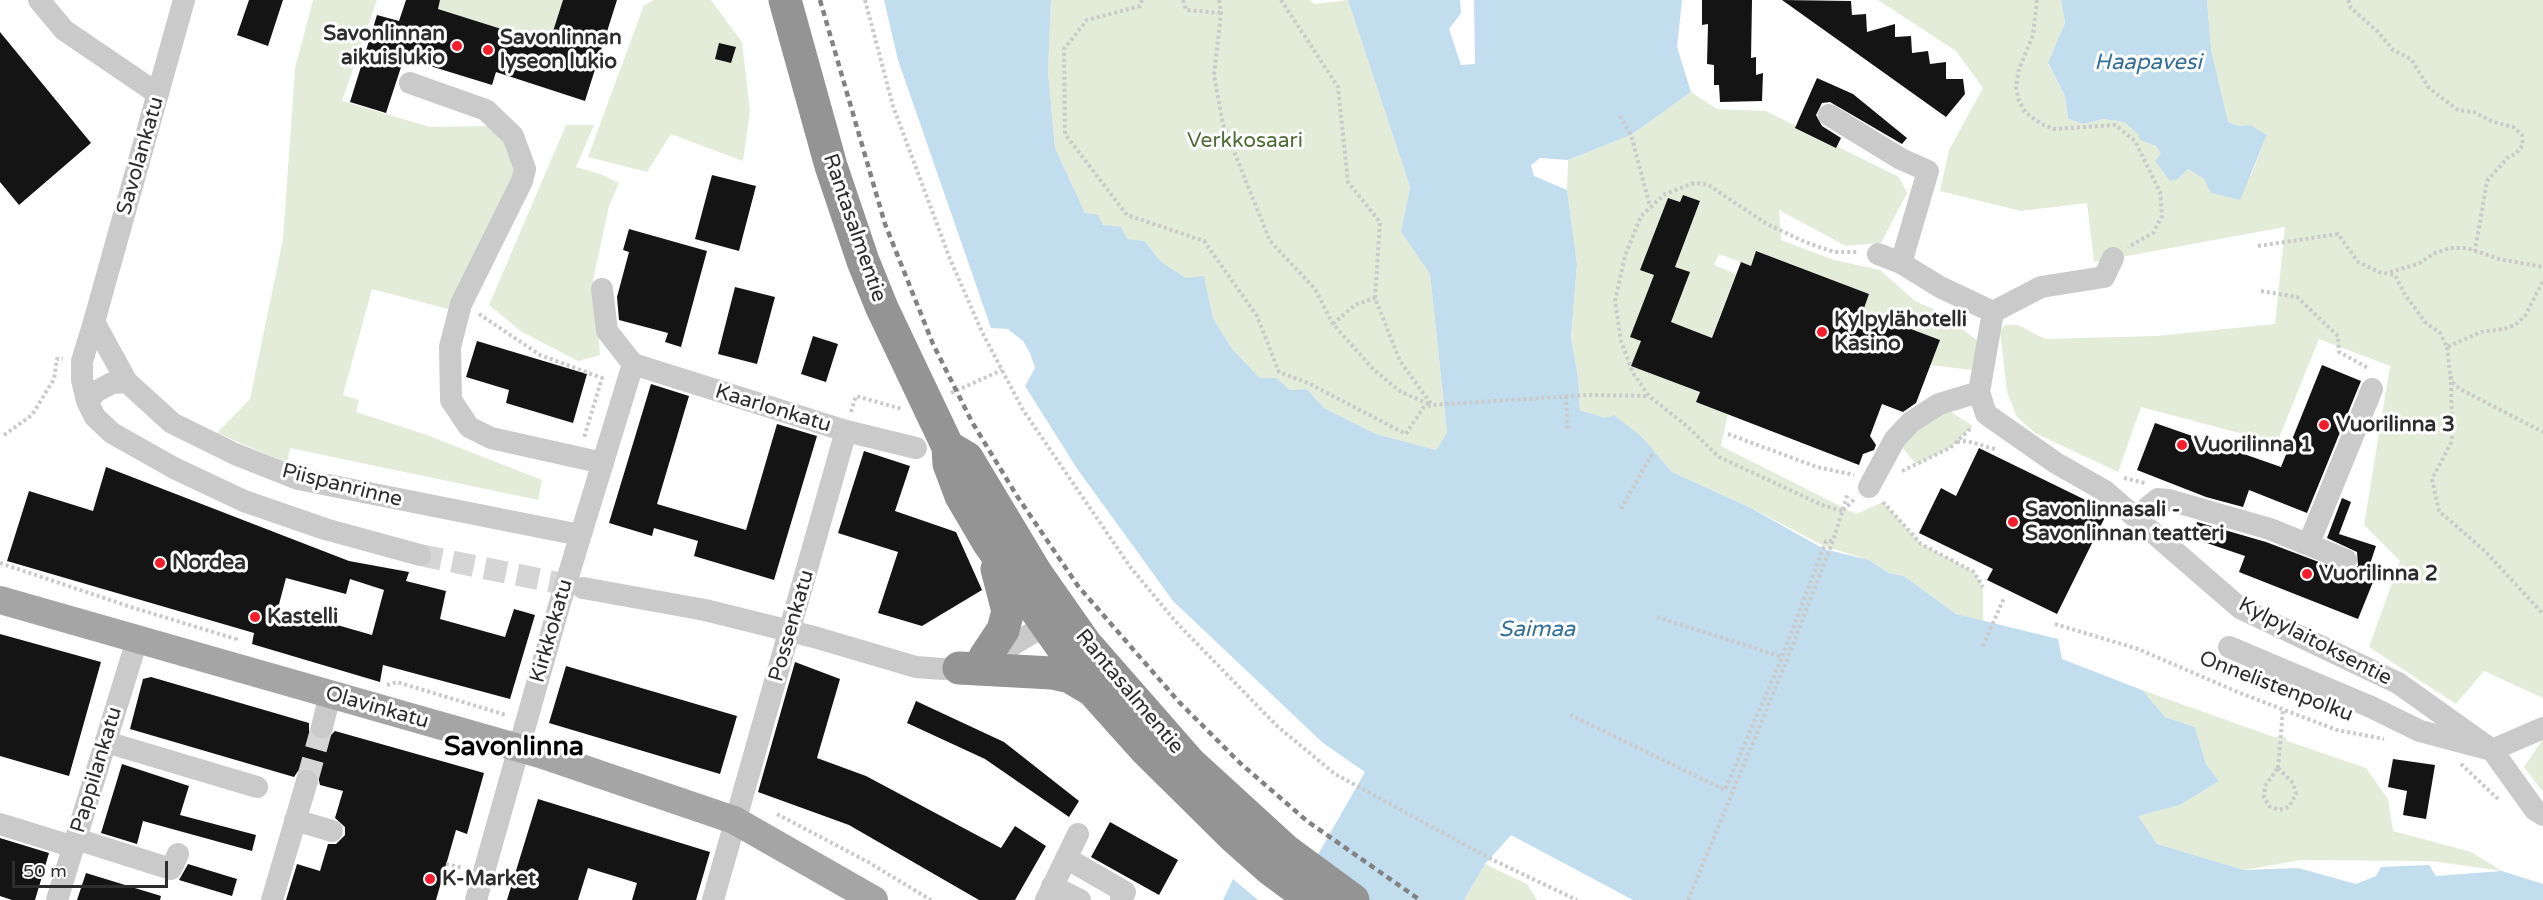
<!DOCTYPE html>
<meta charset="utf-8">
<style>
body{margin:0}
#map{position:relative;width:2543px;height:900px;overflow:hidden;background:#fff;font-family:"Varela Round",sans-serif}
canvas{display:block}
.scale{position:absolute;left:12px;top:861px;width:156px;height:27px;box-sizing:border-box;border:3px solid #2d2d2d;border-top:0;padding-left:8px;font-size:18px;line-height:21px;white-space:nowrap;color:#2d2d2d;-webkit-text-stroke:4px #fff;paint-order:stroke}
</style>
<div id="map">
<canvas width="2543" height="900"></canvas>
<div class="scale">50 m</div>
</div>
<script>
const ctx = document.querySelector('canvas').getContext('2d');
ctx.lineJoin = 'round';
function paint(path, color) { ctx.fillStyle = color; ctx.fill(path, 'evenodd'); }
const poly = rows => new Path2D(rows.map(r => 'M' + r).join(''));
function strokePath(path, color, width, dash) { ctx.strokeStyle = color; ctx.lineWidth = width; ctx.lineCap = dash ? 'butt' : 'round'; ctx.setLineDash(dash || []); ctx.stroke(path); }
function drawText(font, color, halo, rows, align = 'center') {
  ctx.font = font + ' "Varela Round",sans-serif'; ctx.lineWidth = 6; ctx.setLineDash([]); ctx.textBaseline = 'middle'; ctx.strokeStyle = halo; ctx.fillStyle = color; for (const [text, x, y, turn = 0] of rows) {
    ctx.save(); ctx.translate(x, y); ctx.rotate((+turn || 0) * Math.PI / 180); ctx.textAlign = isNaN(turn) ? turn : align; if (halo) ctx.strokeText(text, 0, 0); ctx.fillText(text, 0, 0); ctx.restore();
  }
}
paint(poly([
 [313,0,377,0,342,101,430,127,491,126,506,139,518,173,448,309,372,289,343,395,359,400,356,412,427,435,542,480,538,500,290,448,287,463,217,433,250,399,283,239,295,68],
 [440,0,563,0,549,44,438,9],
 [654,0,711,0,742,42,750,111,743,161,671,134,647,172,588,157,644,5],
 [1051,0,1309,0,1315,4,1348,0,1410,187,1401,232,1430,274,1447,433,1436,450,1376,434,1324,408,1307,389,1290,390,1276,379,1260,378,1232,349,1213,318,1204,277,1186,278,1160,261,1145,241,1126,239,1085,213,1055,148,1048,72],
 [1878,0,2061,0,2065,23,2048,64,2065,96,2068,119,2084,124,2103,119,2124,122,2148,143,2156,146,2178,179,2188,169,2204,179,2251,176,2267,135,2228,122,2211,49,2207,0,2543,0,2543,698,2484,671,2456,704,2369,647,2400,561,2364,525,2390,366,2319,339,2277,443,2141,407,2118,472,2035,433,2017,417,2007,392,2000,331,2005,325,2018,325,2045,339,2156,336,2275,324,2285,227,2094,262,2087,203,2021,211,1940,191,1949,150,1983,88,1956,51],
 [1691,92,1717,109,1766,111,1899,177,1907,193,1881,243,1846,246,1779,210,1781,240,1834,260,1880,270,1915,301,1940,312,1978,341,1972,370,1930,365,1940,340,1863,311,1869,294,1757,251,1751,266,1719,254,1714,265,1736,274,1717,323,1728,328,1722,342,1671,322,1689,272,1675,267,1700,202,1683,195,1680,202,1668,198,1641,270,1654,275,1631,337,1641,341,1632,366,1700,392,1697,402,1728,414,1721,446,1856,514,1883,502,1921,544,1974,572,1983,587,1983,621,1956,614,1904,576,1889,573,1869,560,1824,546,1751,508,1672,472,1642,437,1605,418,1580,410,1578,377,1571,337,1577,264,1567,190,1568,160,1631,135],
 [566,125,594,125,576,167,600,174,619,183,609,206,593,280,600,355,578,361,522,332,489,305],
 [1939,404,1973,426,1950,448,1916,464,1895,439],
 [2142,690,2274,737,2286,737,2287,741,2366,768,2388,799,2393,831,2471,852,2502,871,2431,861,2300,860,2244,870,2157,844,2137,816,2180,805,2219,781,2206,764,2195,727,2165,717],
 [2543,739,2543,792,2524,767],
 [1485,864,1527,884,1537,900,1464,900]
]), '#e3ecd8');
paint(poly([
 [884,0,1051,0,1048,72,1055,148,1085,213,1098,215,1103,225,1121,227,1127,239,1145,241,1160,261,1186,278,1204,276,1213,318,1232,349,1260,378,1276,378,1290,390,1307,389,1324,408,1376,434,1436,450,1447,433,1430,274,1401,232,1410,187,1348,0,1460,0,1461,13,1449,29,1461,65,1475,64,1474,0,1682,0,1677,47,1691,92,1631,135,1568,160,1540,158,1531,165,1534,176,1567,190,1577,264,1571,337,1578,377,1580,410,1605,418,1614,415,1642,437,1672,472,1751,508,1824,549,1869,560,1889,573,1904,576,1956,614,2058,639,2062,659,2142,690,2165,717,2195,727,2206,764,2219,781,2180,805,2138,816,2157,844,2244,870,2298,868,2356,884,2376,876,2381,867,2429,865,2436,876,2502,871,2543,884,2543,900,1633,900,1511,835,1485,864,1464,900,1292,900,1365,772,1323,743,1173,601,1078,470,1025,386,1035,368,1030,353,1023,341,1008,329,991,328,898,60],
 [2061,0,2207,0,2211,49,2228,122,2239,126,2250,125,2267,135,2240,200,2211,193,2204,179,2188,169,2178,179,2170,181,2155,161,2161,154,2156,146,2140,140,2138,134,2124,122,2103,119,2084,124,2068,119,2065,96,2048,63,2065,23],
 [1233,879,1258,900,1223,900]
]), '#c2ddee');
paint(poly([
 [249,0,283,0,268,46,237,35],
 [406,0,440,0,438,9,549,44,563,0,617,0,585,101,496,72,492,85,404,58,386,113,350,102,377,15,399,21],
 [1702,0,1752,0,1751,58,1756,57,1756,75,1763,73,1762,101,1720,102,1719,85,1714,85,1714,65,1707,64,1708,24,1702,25],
 [1782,0,1851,1,1852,15,1866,14,1867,32,1895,24,1895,37,1911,36,1912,53,1928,51,1930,64,1946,62,1946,79,1963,79,1965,94,1946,117],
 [0,32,91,143,19,205,0,182],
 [719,43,736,47,731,63,715,59],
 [1817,78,1853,94,1907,138,1902,144,1830,102,1822,103,1816,115,1822,126,1841,138,1836,148,1795,128],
 [712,175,756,186,739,251,695,239],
 [1683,195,1700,201,1675,267,1690,272,1671,322,1712,338,1741,262,1751,266,1756,251,1869,294,1863,311,1940,340,1916,403,1903,412,1882,404,1870,436,1876,445,1874,450,1863,454,1859,465,1696,402,1700,392,1631,366,1641,341,1630,337,1654,275,1640,270,1668,198,1680,202],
 [629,229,707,251,681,347,665,342,668,333,619,320,617,297,629,252,623,250],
 [735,287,775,297,757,364,718,354],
 [813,336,838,344,826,382,801,374],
 [477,341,587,374,573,423,506,403,509,390,466,377],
 [2322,365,2361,381,2307,513,2249,490,2243,507,2206,497,2137,470,2155,423,2281,467],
 [651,384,689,396,657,504,746,530,777,424,817,436,774,580,694,556,698,541,654,528,652,536,609,523],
 [1979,448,2108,511,2057,614,1987,580,1993,569,1919,533,1941,488,1956,496],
 [864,451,910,466,895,511,956,532,982,590,922,626,878,613,898,552,838,533],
 [106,467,349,561,409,572,406,581,446,591,440,619,505,637,514,609,535,615,510,699,383,665,380,682,252,644,254,633,7,561,29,491,93,511],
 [286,578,346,594,350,579,384,590,372,635,278,608],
 [2342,498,2351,502,2339,534,2376,546,2367,573,2375,577,2358,619,2239,572,2245,556,2192,538,2197,522,2266,542,2348,573,2358,566,2357,552,2327,538],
 [0,634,101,662,69,776,0,756],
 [795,662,840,679,817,758,866,776,1001,848,1015,826,1046,846,1015,900,979,900,849,825,758,792],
 [566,666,737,716,720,774,549,723],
 [151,677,309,723,309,731,318,740,326,740,335,731,484,773,467,834,456,830,436,900,286,900,297,864,320,871,328,844,336,844,345,835,345,827,335,818,343,791,320,785,317,772,310,768,298,771,294,777,130,729,143,679],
 [916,701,1004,742,1079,801,1069,817,985,759,907,723],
 [2393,759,2435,765,2426,819,2403,815,2407,791,2388,787],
 [122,764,189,786,180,815,256,835,252,851,143,821,137,844,101,833],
 [538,799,710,852,696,900,632,900,637,883,588,868,578,900,507,900],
 [1110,822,1178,860,1159,895,1091,857],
 [0,838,49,853,35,900,12,900,0,896],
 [188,864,237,879,232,896,179,880],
 [86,873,161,896,160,900,77,900]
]), '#141414');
strokePath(poly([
 [420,555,583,588],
 [307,781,322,727]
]), '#d5d5d5', 22, [22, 11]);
strokePath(poly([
 [865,0,893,106,950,259,982,332,1023,410,1131,568,1176,622,1277,726,1335,774,1491,859,1577,900],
 [1142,0,1140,6,1087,20,1064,49,1065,134,1127,215,1204,241,1257,316,1279,372,1308,383,1406,434,1423,408,1432,405,1589,395,1649,396],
 [1183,0,1186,10,1221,13],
 [1219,0,1221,13,1214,75,1223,124,1270,241,1315,289,1333,324,1374,370,1401,392,1431,405],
 [1281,0,1338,87,1348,182,1380,222,1375,298,1400,361,1432,405],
 [2037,0,2033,35,2019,69,2016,87,2019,101,2025,112,2041,124,2054,129,2115,125,2135,141,2160,192,2162,216,2153,233,2128,247],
 [2348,0,2351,8,2378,32,2393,50,2411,59,2429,88,2458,110,2474,112,2493,122,2513,127,2522,135,2523,144,2516,154,2509,156,2487,181,2475,251],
 [1620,116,1631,135,1650,206],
 [2258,246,2338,234,2358,262,2379,272,2395,275,2404,293,2425,322,2440,333,2447,347,2481,332,2504,329,2515,325,2525,316,2543,281],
 [2390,272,2418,264,2435,253,2450,248,2467,248,2499,259,2543,267],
 [2261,291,2297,297,2338,336,2339,352,2368,368],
 [479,314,540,355,602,378,584,438],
 [1333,324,1355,305,1375,298],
 [2447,347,2451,381,2460,389,2543,432],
 [2451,376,2452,441,2432,479,2439,511,2486,552,2543,614],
 [951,393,1002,370],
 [1566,396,1568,432],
 [851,412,856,396,902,409],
 [1728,434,1817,467,1854,475],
 [4,435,32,415,54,379,57,359,63,359],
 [1957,442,1967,441,1995,449],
 [1902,471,1950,448,1971,428],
 [2124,478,2145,483],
 [1883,502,1921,544,1974,572,1983,587],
 [1621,509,1653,452],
 [1843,510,1855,499],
 [1842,511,1822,505,1719,457,1688,427,1649,396,1633,373,1621,341,1615,301,1625,256,1641,216,1665,194,1694,183,1707,184,1767,224,1805,242,1834,252,1858,252],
 [0,563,131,607,236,639,235,642],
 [1657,617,1782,657],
 [2055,624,2138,649,2240,693,2337,730,2384,739],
 [1983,646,2004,598],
 [387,685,397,682,506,715],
 [1570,715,1725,790,1782,657,1826,541,1833,541],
 [2461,764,2499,800],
 [2278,768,2293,783,2296,794,2289,807,2279,810,2269,806,2264,797,2265,786,2278,768],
 [2278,768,2283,710],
 [777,814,868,862,931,900],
 [446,864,463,868],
 [1688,900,1785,665,1833,541,1848,493]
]), '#cacaca', 4, [3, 3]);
strokePath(poly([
 [39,0,64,30,158,94],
 [184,0,94,322,127,382,172,423,235,454,298,479,580,535],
 [410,83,486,110,513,136,525,169,522,181,461,304,450,347,451,400,469,427,491,438,603,463],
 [1829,115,1901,159,1928,171,1901,263],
 [1878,254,1901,263,1940,287,1993,312],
 [602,289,607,331,633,364,846,431,916,448],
 [1993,312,1979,392,1986,414,2056,463,2105,491,2240,608,2398,683,2492,750,2535,810,2543,815],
 [1993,312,2041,287,2104,277,2113,258],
 [94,322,82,361,82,380,87,401,95,417,112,433,174,468,244,501,325,529,420,555],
 [87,401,97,391,112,383,127,382],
 [1869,487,1895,439,1911,422,1939,404,1979,392],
 [2139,521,2148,507,2158,499,2169,500,2270,529,2346,560],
 [2309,543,2372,389],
 [583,588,705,610,814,637,916,667,943,669,959,668,1004,650,1057,618],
 [2229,647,2371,707,2420,731,2492,750,2543,728],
 [322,727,330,695],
 [106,742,257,787],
 [295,820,332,831],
 [0,824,74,847],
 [76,839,171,869,178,854],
 [1066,858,1125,892,1121,900],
 [1052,886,1080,900],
 [57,900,137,640],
 [272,900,307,781],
 [476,900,559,606,633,364],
 [713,900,846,431],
 [1046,900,1078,834]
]), '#cacaca', 22);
strokePath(poly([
 [0,600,540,754,734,820,874,900]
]), '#a5a5a5', 28);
strokePath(poly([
 [785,0,831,166,863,261,882,308,948,447,949,464,961,496,988,542,1093,691,1145,749,1235,838,1270,869,1312,900],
 [950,448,967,458,1036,573,1085,643,1191,764,1285,850,1353,900],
 [985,657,1003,630,1008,611,997,569],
 [959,668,1052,673,1070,677,1092,690]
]), '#949494', 33);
strokePath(poly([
 [820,0,885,224,933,344,972,422,1017,496,1078,586,1179,702,1240,763,1307,821,1420,900]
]), '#828282', 4.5, [6, 4.5]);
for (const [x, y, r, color] of [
 [457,46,6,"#f51d2b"],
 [488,50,6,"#f51d2b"],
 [1822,332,6,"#f51d2b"],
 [2324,425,6,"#f51d2b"],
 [2182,445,6,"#f51d2b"],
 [2013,522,6,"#f51d2b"],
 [160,563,6,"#f51d2b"],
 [2307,574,6,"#f51d2b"],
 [255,617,6,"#f51d2b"],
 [430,879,6,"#f51d2b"]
]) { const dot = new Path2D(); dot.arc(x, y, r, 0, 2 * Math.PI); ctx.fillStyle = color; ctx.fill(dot); strokePath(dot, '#fff', 2); }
drawText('bold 21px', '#2d2d2d', '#fff', [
 ["Savonlinnan",445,34,"right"],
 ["aikuislukio",445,58,"right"],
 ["Savonlinnan",500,38],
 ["lyseon lukio",500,62],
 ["Kylpylähotelli",1834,320],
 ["Kasino",1834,344],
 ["Vuorilinna 3",2336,425],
 ["Vuorilinna 1",2194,445],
 ["Savonlinnasali -",2025,510],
 ["Savonlinnan teatteri",2025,534],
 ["Nordea",172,563],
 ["Vuorilinna 2",2319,574],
 ["Kastelli",267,617],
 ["K-Market",442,879]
], 'left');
drawText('21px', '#4f6c36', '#fff', [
 ["Verkkosaari",1245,141]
]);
drawText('21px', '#2d2d2d', '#fff', [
 ["Savolankatu",141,156,-74],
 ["Rantasalmentie",854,228,71],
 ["Kaarlonkatu",773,409,17],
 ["Piispanrinne",342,486,14],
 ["Possenkatu",792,626,-74],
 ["Kirkkokatu",552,631,-74],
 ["Kylpylaitoksentie",2315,642,27],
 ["Onnelistenpolku",2276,687,21],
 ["Rantasalmentie",1129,692,50],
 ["Olavinkatu",377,708,16],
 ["Pappilankatu",97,770,-73]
]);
drawText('italic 22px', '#346f96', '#fff', [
 ["Haapavesi",2148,63],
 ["Saimaa",1537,630]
]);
drawText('bold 27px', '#000', '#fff', [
 ["Savonlinna",514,748]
]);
</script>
